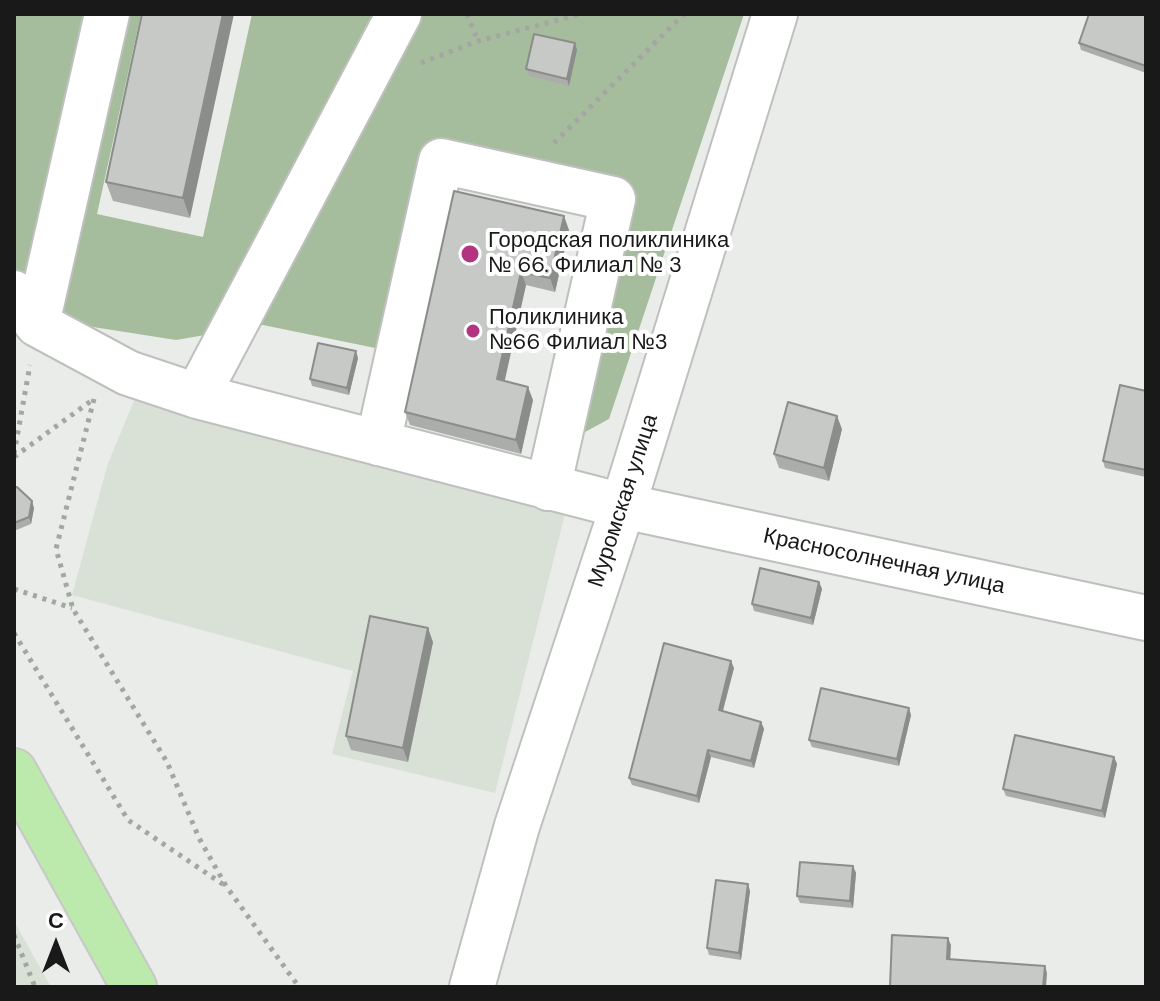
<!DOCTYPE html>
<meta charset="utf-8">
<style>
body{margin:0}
#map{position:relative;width:1160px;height:1001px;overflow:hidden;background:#e9ece9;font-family:"DM Sans",sans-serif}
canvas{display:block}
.frame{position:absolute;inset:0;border:16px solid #181918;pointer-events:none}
.north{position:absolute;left:16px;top:905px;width:80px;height:80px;-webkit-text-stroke:6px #fff;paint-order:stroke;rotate:0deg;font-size:22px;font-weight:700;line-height:32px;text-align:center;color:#181918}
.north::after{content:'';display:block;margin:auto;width:28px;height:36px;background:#181918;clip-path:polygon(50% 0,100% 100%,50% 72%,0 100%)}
</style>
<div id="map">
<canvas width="1160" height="1001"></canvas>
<div class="frame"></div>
<div class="north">С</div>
</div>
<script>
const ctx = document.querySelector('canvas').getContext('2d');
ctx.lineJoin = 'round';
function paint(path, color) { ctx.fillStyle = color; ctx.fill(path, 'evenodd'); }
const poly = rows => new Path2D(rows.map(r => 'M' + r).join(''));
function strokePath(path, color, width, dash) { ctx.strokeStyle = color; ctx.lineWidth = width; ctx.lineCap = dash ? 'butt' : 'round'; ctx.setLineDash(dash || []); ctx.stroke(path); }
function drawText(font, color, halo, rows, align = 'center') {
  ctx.font = font + ' "DM Sans",sans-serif'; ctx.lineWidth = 8; ctx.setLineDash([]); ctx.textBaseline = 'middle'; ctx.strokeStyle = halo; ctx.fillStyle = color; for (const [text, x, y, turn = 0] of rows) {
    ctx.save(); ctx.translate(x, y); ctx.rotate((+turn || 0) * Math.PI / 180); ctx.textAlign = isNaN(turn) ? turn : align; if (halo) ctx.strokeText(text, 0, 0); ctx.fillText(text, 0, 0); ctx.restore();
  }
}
paint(poly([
 [136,396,568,502,495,793,332,754,353,671,72,595,108,463],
 [14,921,51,987,14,987]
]), '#d9e1d7');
paint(poly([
 [14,14,141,14,97,214,203,237,252,14,744,14,609,419,585,432,573,411,631,187,477,149,434,151,385,350,263,325,176,340,23,316,14,336]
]), '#a5bd9c');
const minor = poly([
 [14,293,37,324,128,373,197,396,623,506,1146,618],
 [37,324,107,14],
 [197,396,399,14],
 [378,443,441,161,613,199,548,488],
 [472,987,517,826,623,506,775,14]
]);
const major = poly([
 [14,771,134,987]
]);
strokePath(minor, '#bec0bd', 48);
strokePath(major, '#c8c8c8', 48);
strokePath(poly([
 [467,14,478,41],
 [421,63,478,41,581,14],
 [554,143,684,14],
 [513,340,540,346],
 [94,399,56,549,73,609,167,762,199,838,226,886,299,987],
 [14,454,30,365],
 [14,457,91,401],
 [14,589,72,608],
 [14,633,128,820,224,885],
 [14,935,35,987]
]), '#a3a6a3', 5, [4, 6]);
strokePath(minor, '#fff', 44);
strokePath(major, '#bce9ac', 44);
paint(poly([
 [142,14,190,218,113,201,106,182],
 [1146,14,1146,73,1081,50,1079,43],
 [575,43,577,50,569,86,529,76,526,69],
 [454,191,569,230,555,292,526,285,504,381,533,400,521,454,410,425,405,412],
 [358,358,349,395,312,386,310,379],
 [1146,391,1146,477,1105,468,1103,461],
 [842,429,829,481,779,468,774,454],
 [14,488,34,508,31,524,14,531],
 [819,582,822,589,813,625,754,611,752,604],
 [433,642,408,762,351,750,346,736],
 [734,668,723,711,761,722,764,729,754,768,711,757,699,803,632,785,629,778],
 [911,715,899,766,812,747,809,740],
 [1114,757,1117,764,1105,818,1006,796,1003,789],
 [853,866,856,873,853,908,800,903,797,896],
 [750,891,741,960,709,955,707,948]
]), '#abadaa');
paint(poly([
 [223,14,234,14,190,218,183,198],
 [575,43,577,50,569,86,567,79],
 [564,216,569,230,555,292,550,278],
 [521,272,526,285,502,393,497,379],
 [356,351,358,358,349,395,347,388],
 [528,387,533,400,521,454,516,440],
 [837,416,842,429,829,481,824,468],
 [32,501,34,508,31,524,29,517],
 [819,582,822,589,813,625,811,618],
 [428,628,433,642,408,762,403,748],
 [731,661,734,668,721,717,719,710],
 [909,708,911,715,899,766,897,759],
 [761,722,764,729,754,768,751,761],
 [708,750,711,757,699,803,697,796],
 [1114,757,1117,764,1105,818,1102,811],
 [853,866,856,873,853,908,850,901],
 [748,884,750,891,741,960,739,953],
 [948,938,951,945,950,966,947,959],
 [1045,966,1047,973,1046,987,1043,987]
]), '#8b8d8b');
const building = poly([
 [142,14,223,14,183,198,106,182,142,14],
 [1089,14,1146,14,1146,66,1079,43,1089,14],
 [534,34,575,43,567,79,526,69,534,34],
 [454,191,564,216,550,278,521,272,497,379,528,387,516,440,405,412,454,191],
 [318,343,356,351,347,388,310,379,318,343],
 [1120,385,1146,391,1146,470,1103,461,1120,385],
 [788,402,837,416,824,468,774,454,788,402],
 [17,487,32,501,29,517,14,523,14,488,17,487],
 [760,568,819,582,811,618,752,604,760,568],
 [370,616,428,628,403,748,346,736,370,616],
 [664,643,731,661,719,710,761,722,751,761,708,750,697,796,629,778,664,643],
 [821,688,909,708,897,759,809,740,821,688],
 [1015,735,1114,757,1102,811,1003,789,1015,735],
 [800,862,853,866,850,901,797,896,800,862],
 [716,880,748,884,739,953,707,948,716,880],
 [892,935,948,938,947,959,1045,966,1043,987,890,987,892,935]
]);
paint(building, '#c7c9c6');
strokePath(building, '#8b8d8b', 2);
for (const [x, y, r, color] of [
 [470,254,10,"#b33481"],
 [473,331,8,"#b33481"]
]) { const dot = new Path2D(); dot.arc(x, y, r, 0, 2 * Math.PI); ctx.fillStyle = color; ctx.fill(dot); strokePath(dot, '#fff', 3); }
drawText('22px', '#181918', '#fff', [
 ["Городская поликлиника",488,241],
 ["№ 66. Филиал № 3",488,266],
 ["Поликлиника",489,318],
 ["№66 Филиал №3",489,343]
], 'left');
drawText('22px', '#181918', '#fff', [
 ["Муромская улица",624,501,-72],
 ["Красносолнечная улица",884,562,12]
]);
</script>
